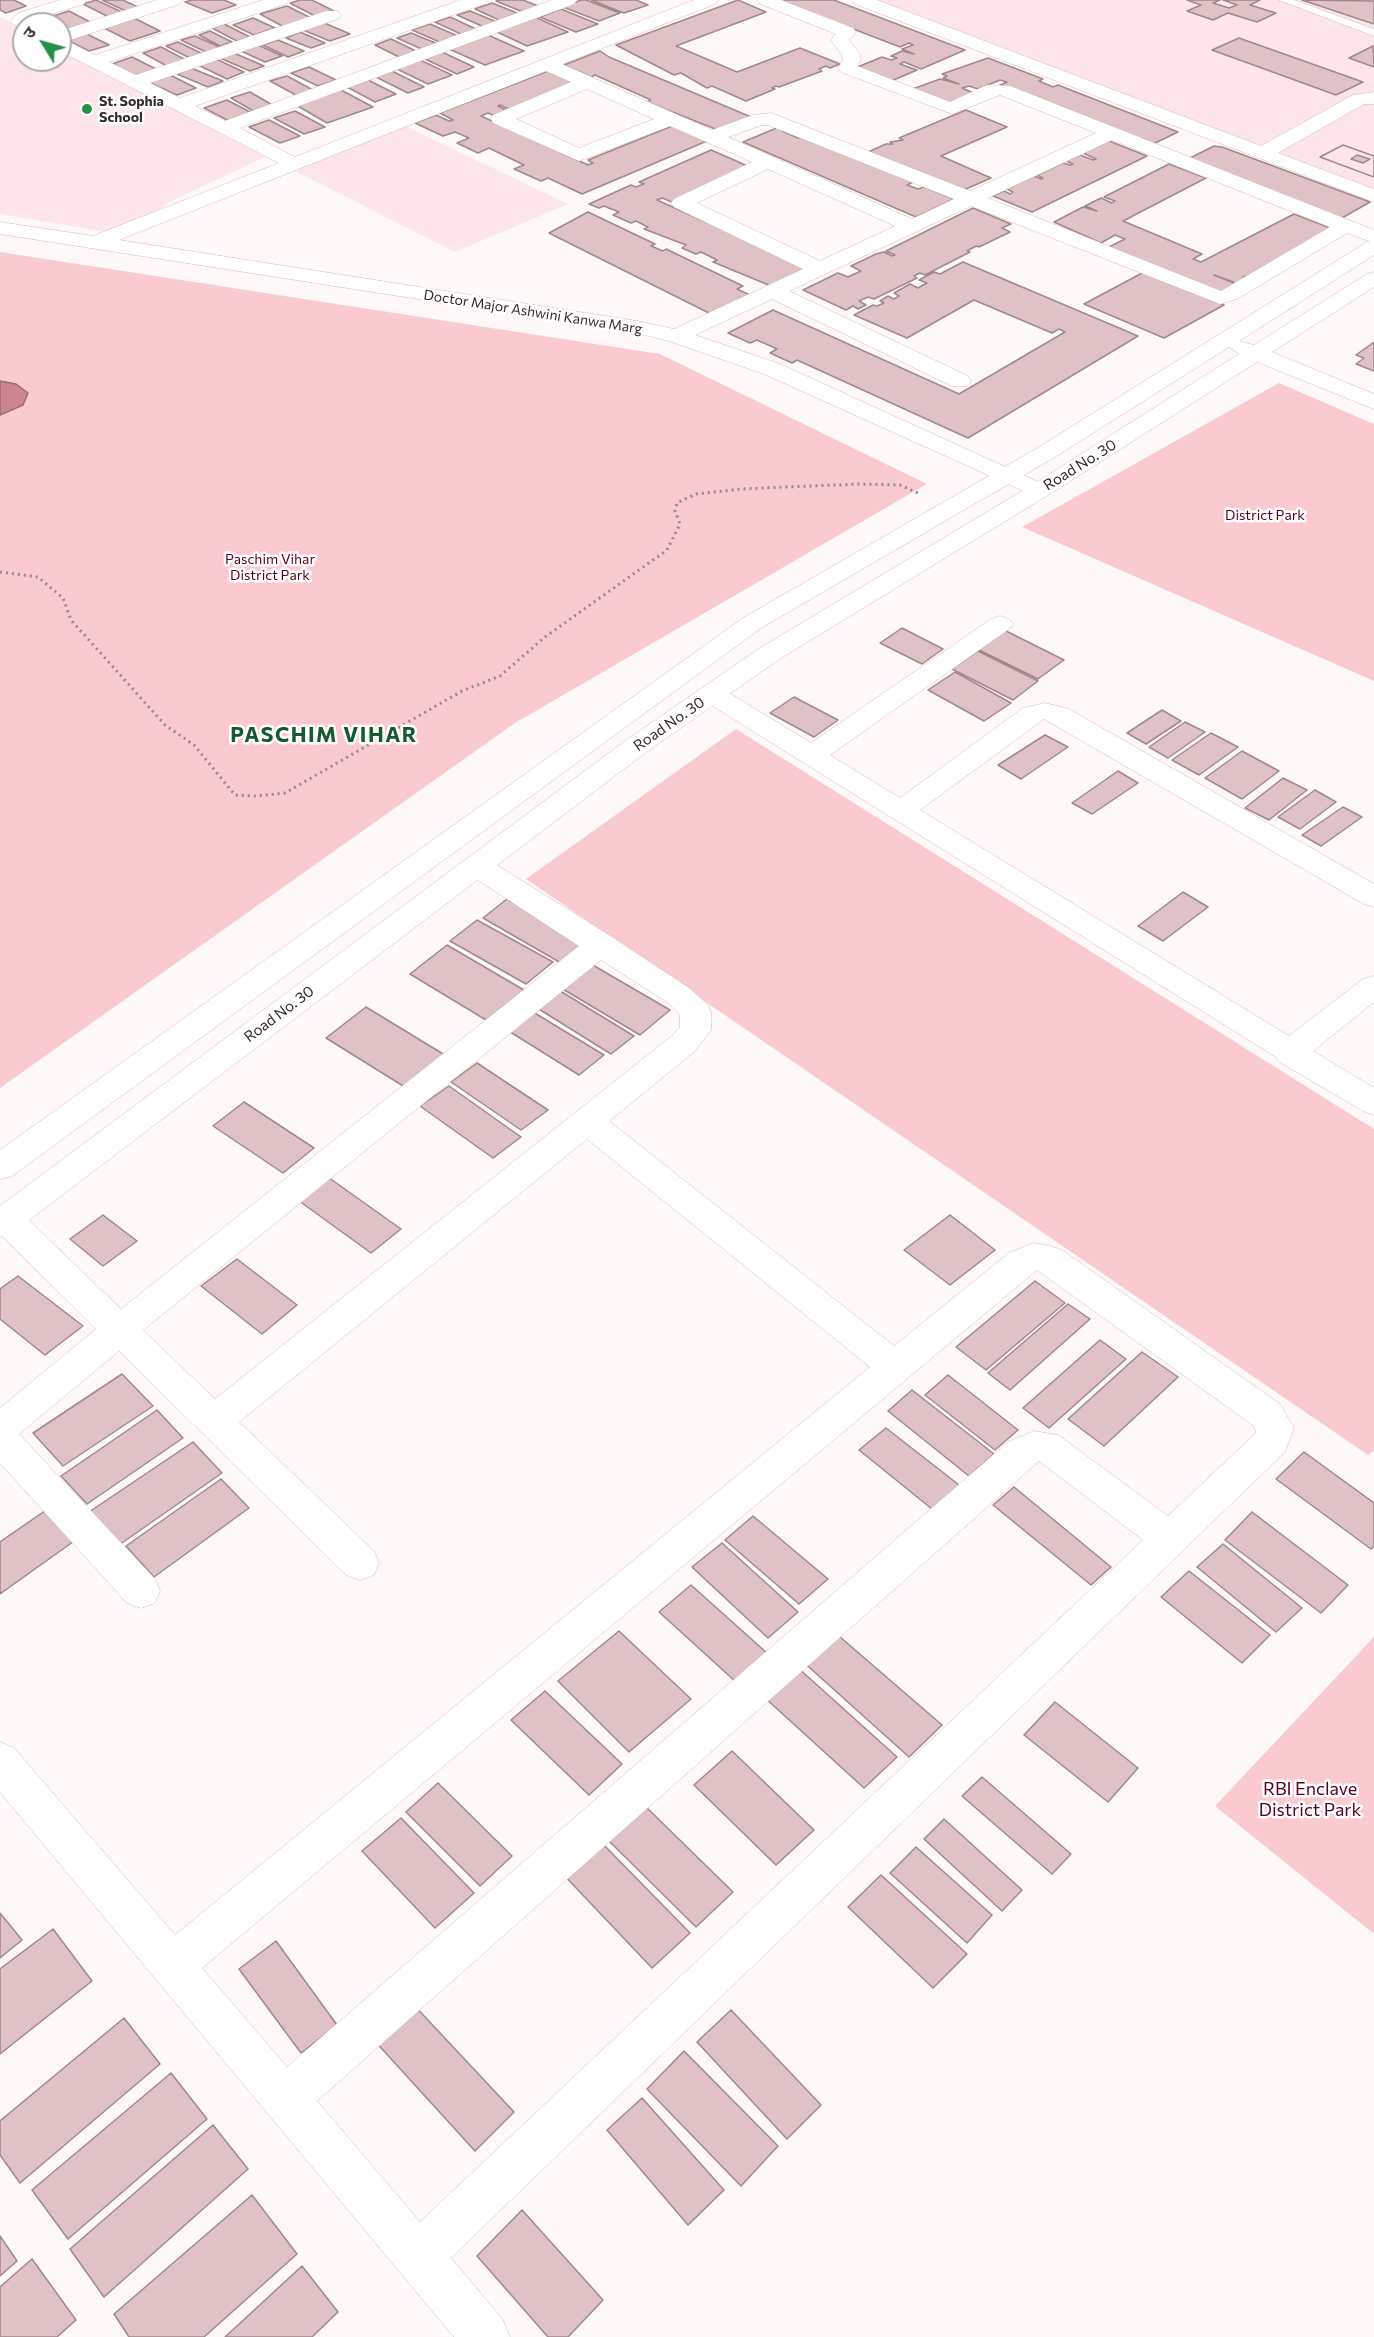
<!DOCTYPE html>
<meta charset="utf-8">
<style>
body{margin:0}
#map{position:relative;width:1374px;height:2337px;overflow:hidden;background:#fef8f9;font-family:Commissioner,"Noto Sans Devanagari",sans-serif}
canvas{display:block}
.north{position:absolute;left:12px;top:12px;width:60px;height:60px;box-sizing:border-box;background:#fff;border:2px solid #aeaaaa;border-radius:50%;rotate:307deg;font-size:16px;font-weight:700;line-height:24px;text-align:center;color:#352a2b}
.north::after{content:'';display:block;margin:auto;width:21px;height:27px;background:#24914a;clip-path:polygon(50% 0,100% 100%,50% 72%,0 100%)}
</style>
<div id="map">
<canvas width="1374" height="2337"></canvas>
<div class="north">उ</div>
</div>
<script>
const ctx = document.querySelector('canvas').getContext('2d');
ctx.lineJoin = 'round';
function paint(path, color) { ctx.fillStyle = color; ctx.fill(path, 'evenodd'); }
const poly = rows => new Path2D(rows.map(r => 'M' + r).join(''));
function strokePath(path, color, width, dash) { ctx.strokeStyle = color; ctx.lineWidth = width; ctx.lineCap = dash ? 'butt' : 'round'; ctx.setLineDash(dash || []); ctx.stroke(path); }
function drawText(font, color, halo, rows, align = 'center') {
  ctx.font = font + ' Commissioner,sans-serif'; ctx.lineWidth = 5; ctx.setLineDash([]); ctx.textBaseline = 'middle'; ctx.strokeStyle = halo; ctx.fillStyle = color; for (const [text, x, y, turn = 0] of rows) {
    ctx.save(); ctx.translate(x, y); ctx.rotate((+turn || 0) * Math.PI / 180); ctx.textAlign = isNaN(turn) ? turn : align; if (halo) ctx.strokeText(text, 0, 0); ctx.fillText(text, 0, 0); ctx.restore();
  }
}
paint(poly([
 [860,0,1374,0,1374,195],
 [0,17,24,30,24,60,60,60,60,49,265,157,171,201,124,235,0,214],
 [403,125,568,204,455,252,295,171]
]), '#fde6e9');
paint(poly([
 [0,252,660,354,927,484,515,723,0,1088],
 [1279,383,1374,424,1374,681,1022,527],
 [736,729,1374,1129,1374,1450,1368,1455,526,879],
 [1374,1637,1374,1934,1215,1806]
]), '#fbcad0');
const water = poly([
 [0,381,16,384,28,393,23,405,0,415,0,381]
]);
paint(water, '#cb868f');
strokePath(water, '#9e6a71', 1.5);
const building = poly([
 [0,0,14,0,26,6,6,13,0,10,0,0],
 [96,0,124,13,111,18,83,4,96,0],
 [102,0,123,0,140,8,128,12,102,0],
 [192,0,224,0,236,5,212,13,185,2,192,0],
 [300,0,312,0,334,11,317,17,290,3,300,0],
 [499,0,523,0,538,6,523,12,496,1,499,0],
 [581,0,586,0,620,13,599,21,563,7,581,0],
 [591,0,636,0,648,5,624,13,591,0],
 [738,0,766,12,676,46,737,72,800,48,840,64,830,68,826,66,819,69,822,71,779,87,776,86,772,88,775,89,746,101,712,86,707,88,681,73,674,75,616,45,738,0],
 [778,0,834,0,965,50,921,69,904,62,900,64,917,70,889,82,855,68,882,57,891,60,897,58,891,56,902,51,914,54,902,49,913,45,909,43,900,47,778,0],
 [1187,0,1220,0,1213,3,1229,8,1237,5,1223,0,1260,0,1250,5,1276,13,1257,22,1228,13,1213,20,1187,11,1201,5,1187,0],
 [1302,0,1374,1,1374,24,1302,0],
 [492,3,517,13,499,20,475,9,492,3],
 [287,6,311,18,284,27,260,14,287,6],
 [561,9,598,24,576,32,540,17,561,9],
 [69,11,92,23,60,33,60,24,31,23,69,11],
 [470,11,497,22,484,27,457,15,470,11],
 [450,17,478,30,463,35,435,22,450,17],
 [535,17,568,32,527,46,495,31,535,17],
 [134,18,160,31,130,41,104,28,134,18],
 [253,18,275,28,254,35,233,25,253,18],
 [322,22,350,34,330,41,303,30,322,22],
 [224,24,250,37,237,41,212,28,224,24],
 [430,24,460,37,442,43,412,30,430,24],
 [210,31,232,42,220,46,199,35,210,31],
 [83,32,109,45,89,51,63,38,83,32],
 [300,32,325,43,311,48,286,38,300,32],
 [411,33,438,44,424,50,397,38,411,33],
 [488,35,524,51,485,65,449,49,488,35],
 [195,36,222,48,208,53,181,40,195,36],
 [1239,38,1363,82,1336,95,1212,50,1239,38],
 [391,39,418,52,401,58,375,45,391,39],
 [278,40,304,51,288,57,263,45,278,40],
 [178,42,205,55,192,59,166,46,178,42],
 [258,45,282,56,265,62,241,51,258,45],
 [1373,46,1374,67,1349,58,1373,46],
 [161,47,186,60,167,66,143,53,161,47],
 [600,51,609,57,751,117,718,130,647,102,651,100,595,75,591,77,564,65,600,51],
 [442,52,474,67,457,74,425,59,442,52],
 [234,53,264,66,250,71,220,58,234,53],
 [132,57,158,70,138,77,112,64,132,57],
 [988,58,1043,79,1039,81,1053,87,1058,85,1178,132,1151,145,1000,85,1007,82,1000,80,978,89,969,86,962,88,978,95,950,107,910,90,940,79,959,84,943,78,947,76,942,74,988,58],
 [216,59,244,72,227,79,198,65,216,59],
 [420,60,452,75,428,84,397,69,420,60],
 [309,67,336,80,318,86,291,73,309,67],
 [191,68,223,81,208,87,177,74,191,68],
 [392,71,424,87,408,93,376,77,392,71],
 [548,71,577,84,511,110,500,105,498,106,508,111,495,116,488,113,481,116,588,165,593,163,588,160,672,126,707,141,582,194,548,178,541,181,514,169,524,165,489,148,478,153,457,143,469,138,455,132,443,136,415,123,436,115,449,121,453,120,440,113,548,71],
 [168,74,196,88,177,95,148,82,168,74],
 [287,76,313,90,296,95,270,81,287,76],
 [368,80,396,94,375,102,347,87,368,80],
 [341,90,373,107,327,123,296,105,341,90],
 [250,92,274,106,255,112,231,98,250,92],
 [227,100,252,113,229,121,204,108,227,100],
 [966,110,1007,127,941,156,991,178,959,192,866,153,886,144,893,144,890,142,903,140,899,138,966,110],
 [295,111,325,127,304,134,274,118,295,111],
 [269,120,300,136,280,143,249,127,269,120],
 [779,127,786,130,782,131,798,138,803,135,913,182,907,185,918,189,924,187,954,199,916,217,743,142,779,127],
 [1109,141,1147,156,1032,212,993,196,1004,191,1010,194,1013,192,1007,189,1034,176,1041,179,1043,178,1037,175,1063,163,1070,165,1073,164,1066,161,1080,155,1093,160,1096,159,1083,153,1109,141],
 [1343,145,1374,156,1374,177,1320,157,1343,145],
 [1357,155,1370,159,1363,163,1351,159,1357,155],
 [1343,145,1374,156,1374,177,1320,157,1343,145],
 [1214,146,1222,147,1370,202,1342,218,1188,159,1214,146],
 [711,150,750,167,672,202,662,198,657,200,808,268,771,286,713,262,717,260,701,252,696,254,682,248,686,245,644,229,648,227,636,221,631,223,613,215,619,212,604,206,599,208,589,204,631,185,636,187,644,184,639,182,711,150],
 [1169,164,1206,178,1123,221,1202,254,1193,259,1201,262,1294,214,1333,229,1251,275,1243,277,1245,278,1236,283,1214,275,1236,284,1221,292,1109,247,1125,239,1115,235,1101,243,1054,222,1083,207,1097,211,1085,206,1101,198,1112,203,1115,201,1104,197,1169,164],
 [973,208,1011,224,1002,228,1010,232,979,247,976,246,967,251,970,252,925,275,920,273,914,276,917,278,874,299,868,297,859,301,866,305,858,309,853,306,846,310,803,290,838,273,848,277,861,271,851,266,876,254,884,252,892,256,895,255,886,251,973,208],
 [588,212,655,244,651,246,663,251,666,249,743,286,737,289,750,295,711,314,549,233,588,212],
 [963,262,1138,336,968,438,797,360,792,363,770,353,777,349,757,340,750,343,728,333,773,310,959,394,1065,332,1059,329,1052,333,974,300,907,338,854,315,873,305,877,306,884,303,880,301,888,296,894,299,899,296,894,293,910,284,918,288,927,283,919,280,934,272,940,274,963,262],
 [1144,272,1224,305,1164,338,1084,304,1144,272],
 [1374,342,1374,371,1356,364,1364,358,1356,355,1374,342],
 [902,628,943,649,922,664,880,643,902,628],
 [1002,629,1064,660,1038,679,975,648,1002,629],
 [978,651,1038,681,1013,700,952,669,978,651],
 [955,672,1011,703,984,721,928,690,955,672],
 [794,697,838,720,814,737,770,713,794,697],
 [1162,710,1181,721,1146,744,1127,733,1162,710],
 [1185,722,1205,732,1168,758,1149,747,1185,722],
 [1211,733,1238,747,1199,775,1172,760,1211,733],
 [1045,735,1068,747,1021,779,998,765,1045,735],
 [1242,751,1279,771,1242,799,1205,778,1242,751],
 [1118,771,1138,783,1092,814,1072,803,1118,771],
 [1283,778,1307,790,1269,820,1245,808,1283,778],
 [1315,790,1336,802,1300,829,1278,817,1315,790],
 [1343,807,1362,817,1321,846,1302,835,1343,807],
 [1183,892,1208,907,1163,941,1138,926,1183,892],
 [507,899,586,943,561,963,483,918,507,899],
 [477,920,553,962,526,984,450,941,477,920],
 [447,945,524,990,486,1020,410,974,447,945],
 [591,964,670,1010,640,1035,561,988,591,964],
 [557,989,634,1036,611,1054,534,1006,557,989],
 [366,1007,448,1057,408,1089,326,1038,366,1007],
 [528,1009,604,1055,579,1075,504,1028,528,1009],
 [477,1063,548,1110,521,1130,451,1082,477,1063],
 [449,1086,521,1137,493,1158,420,1106,449,1086],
 [244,1102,314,1148,283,1173,213,1126,244,1102],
 [325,1175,401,1229,371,1253,295,1198,325,1175],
 [103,1215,137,1241,103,1266,70,1239,103,1215],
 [950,1215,995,1250,950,1285,904,1250,950,1215],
 [237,1259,297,1305,262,1334,201,1286,237,1259],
 [18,1276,83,1326,45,1355,0,1319,0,1289,18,1276],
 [1035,1281,1065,1303,986,1370,956,1347,1035,1281],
 [1068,1304,1090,1319,1010,1390,988,1373,1068,1304],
 [1100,1340,1126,1359,1049,1428,1023,1408,1100,1340],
 [1142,1352,1178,1377,1104,1446,1068,1419,1142,1352],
 [122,1374,153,1406,63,1466,33,1433,122,1374],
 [948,1375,1018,1430,995,1450,925,1395,948,1375],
 [912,1390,994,1454,969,1476,888,1411,912,1390],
 [157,1410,183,1438,87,1504,61,1476,157,1410],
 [886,1428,959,1485,932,1509,859,1450,886,1428],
 [193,1442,222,1473,119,1545,89,1512,193,1442],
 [1304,1452,1374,1503,1374,1546,1371,1549,1276,1479,1304,1452],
 [221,1479,249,1508,154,1577,126,1546,221,1479],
 [1014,1487,1111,1567,1091,1585,993,1505,1014,1487],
 [49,1508,77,1539,0,1594,0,1542,49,1508],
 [1252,1512,1348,1585,1321,1613,1225,1540,1252,1512],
 [753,1516,828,1579,799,1604,725,1540,753,1516],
 [722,1543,798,1612,768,1638,692,1567,722,1543],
 [1223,1544,1302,1608,1276,1632,1197,1567,1223,1544],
 [1189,1571,1270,1635,1242,1663,1161,1597,1189,1571],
 [691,1585,768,1654,736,1682,659,1612,691,1585],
 [832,1630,942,1725,909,1757,800,1659,832,1630],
 [619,1631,691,1699,629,1752,558,1681,619,1631],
 [797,1667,897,1757,864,1788,764,1697,797,1667],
 [545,1691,622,1764,589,1795,511,1720,545,1691],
 [1055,1702,1138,1768,1108,1802,1024,1735,1055,1702],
 [732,1751,814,1830,776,1865,694,1785,732,1751],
 [982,1777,1071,1854,1052,1874,962,1796,982,1777],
 [438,1783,512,1856,480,1886,406,1812,438,1783],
 [645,1806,733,1892,696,1927,608,1840,645,1806],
 [401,1818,474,1893,435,1928,362,1851,401,1818],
 [944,1819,1022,1890,1002,1911,924,1839,944,1819],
 [597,1838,690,1933,652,1968,560,1871,597,1838],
 [916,1847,992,1915,967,1943,890,1873,916,1847],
 [881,1875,967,1954,933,1988,848,1907,881,1875],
 [0,1913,22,1940,0,1958,0,1913],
 [53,1929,92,1981,0,2054,0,1969,53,1929],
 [276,1941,337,2025,301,2053,239,1969,276,1941],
 [411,2002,514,2112,475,2151,372,2038,411,2002],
 [731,2010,821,2105,787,2139,697,2042,731,2010],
 [124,2018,160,2064,20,2183,0,2155,0,2121,124,2018],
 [684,2051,778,2146,741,2186,647,2089,684,2051],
 [171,2073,207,2119,68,2239,32,2190,171,2073],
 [642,2098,724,2190,688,2225,607,2130,642,2098],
 [213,2125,248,2169,104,2297,70,2249,213,2125],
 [252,2195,297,2254,204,2337,129,2337,114,2314,252,2195],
 [522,2210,603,2300,568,2337,548,2337,477,2256,522,2210],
 [0,2236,17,2261,0,2276,0,2236],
 [32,2259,76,2320,57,2337,0,2337,0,2287,32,2259],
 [302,2266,338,2312,312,2337,225,2337,302,2266]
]);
paint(building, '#dec2c5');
strokePath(building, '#a2888b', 1.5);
const service = poly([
 [1279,0,1294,0,1374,29,1374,36,1279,0]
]);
const minor = poly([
 [60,0,87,0,84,4,30,21,32,24,24,24,24,30,10,22,18,13,60,0],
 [157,0,183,0,180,4,67,41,95,55,263,0,289,0,286,4,109,62,136,75,326,11,338,11,341,15,338,19,150,83,180,98,461,0,487,0,484,4,195,106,225,121,552,0,577,0,574,4,240,128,295,157,694,0,718,0,715,4,562,64,712,130,753,115,771,113,970,191,1096,133,1000,95,952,114,841,72,838,68,843,60,842,55,831,40,836,34,760,4,757,0,781,0,853,28,856,32,849,40,860,54,861,60,857,66,950,102,987,85,1010,86,1374,230,1374,243,1347,233,1237,299,1220,304,971,206,789,291,968,376,971,381,968,386,952,386,772,299,695,335,780,364,1047,486,1051,491,1047,496,1039,498,764,374,669,341,637,333,0,234,0,222,93,236,279,163,60,51,60,31,157,0],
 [546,71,571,82,493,115,491,119,493,123,579,161,670,126,752,162,674,199,671,203,674,207,803,269,674,329,637,321,119,240,546,71],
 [587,89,654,119,579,148,516,119,587,89],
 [762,125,768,125,954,199,912,219,728,137,762,125],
 [1112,140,1330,227,1221,291,988,198,1112,140],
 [768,169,895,226,820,261,697,203,768,169],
 [852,0,877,0,1261,146,1353,95,1374,92,1374,104,1364,104,1278,153,1374,189,1374,202,855,4,852,0],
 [1000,616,1009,619,1013,624,1009,629,830,755,900,798,1023,708,1045,703,1069,709,1374,884,1374,907,1364,904,1044,719,920,810,1289,1036,1363,979,1374,976,1374,1002,1313,1051,1374,1088,1374,1115,1363,1111,1278,1061,1276,1057,703,700,699,694,703,688,712,686,721,688,811,743,991,619,1000,616],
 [477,857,487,859,612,937,689,988,707,1004,711,1012,711,1030,695,1051,609,1121,894,1346,1009,1253,1034,1243,1050,1246,1062,1250,1280,1404,1294,1428,1285,1452,451,2258,503,2320,510,2337,454,2337,0,1792,0,1742,14,1748,175,1935,870,1367,587,1139,239,1422,374,1551,379,1563,374,1575,360,1580,346,1575,119,1351,19,1434,155,1579,160,1591,155,1603,141,1608,127,1603,0,1463,0,1408,96,1329,0,1234,0,1208,6,1206,18,1210,121,1309,579,946,467,873,463,866,467,859,477,857],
 [601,960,667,1002,680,1015,680,1027,673,1035,215,1399,143,1330,601,960],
 [1037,1270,1254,1426,1256,1433,1168,1516,1058,1435,1034,1431,1008,1442,287,2067,202,1968,1037,1270],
 [1039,1461,1143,1540,420,2222,317,2101,1039,1461]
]);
const tertiary = poly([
 [1374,240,1374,255,1239,341,1254,345,1367,274,1374,272,1374,287,1272,352,1374,394,1374,409,1257,362,1053,492,778,660,645,753,12,1233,0,1237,0,1206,625,741,760,648,1037,482,1239,354,1229,347,1055,457,761,628,12,1176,0,1179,0,1150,743,618,1039,447,1367,242,1374,240]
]);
strokePath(service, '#d6babd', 1);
strokePath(minor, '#d6babd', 1);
strokePath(tertiary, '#d6babd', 1);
strokePath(poly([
 [0,572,38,577,63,598,71,620,165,725,194,745,235,795,256,796,285,793,462,691,500,676,545,637,667,550,680,524,675,511,677,503,687,498,696,494,741,489,857,484,900,485,920,494]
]), '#948b8c', 3, [2, 4]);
paint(service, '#fff');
paint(minor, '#fff');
paint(tertiary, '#fff');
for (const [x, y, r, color] of [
 [87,109,6,"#24914a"]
]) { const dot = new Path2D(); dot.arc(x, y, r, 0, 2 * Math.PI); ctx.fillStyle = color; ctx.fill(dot); strokePath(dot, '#fff', 2); }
drawText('bold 14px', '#352a2b', '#fff', [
 ["St. Sophia",99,101],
 ["School",99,117]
], 'left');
drawText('14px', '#352a2b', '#fff', [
 ["Doctor Major Ashwini Kanwa Marg",533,312,9]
]);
drawText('14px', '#57011f', '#fff', [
 ["District Park",1265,515],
 ["Paschim Vihar",270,559],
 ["District Park",270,575]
]);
drawText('15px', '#352a2b', '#fff', [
 ["Road No. 30",1080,465,-32],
 ["Road No. 30",669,724,-35],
 ["Road No. 30",279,1014,-37]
]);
drawText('18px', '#57011f', '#fff', [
 ["RBI Enclave",1310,1789],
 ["District Park",1310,1810]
]);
ctx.letterSpacing = '1.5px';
drawText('bold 21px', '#15592c', '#fff', [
 ["PASCHIM VIHAR",324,735]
]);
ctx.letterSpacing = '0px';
</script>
